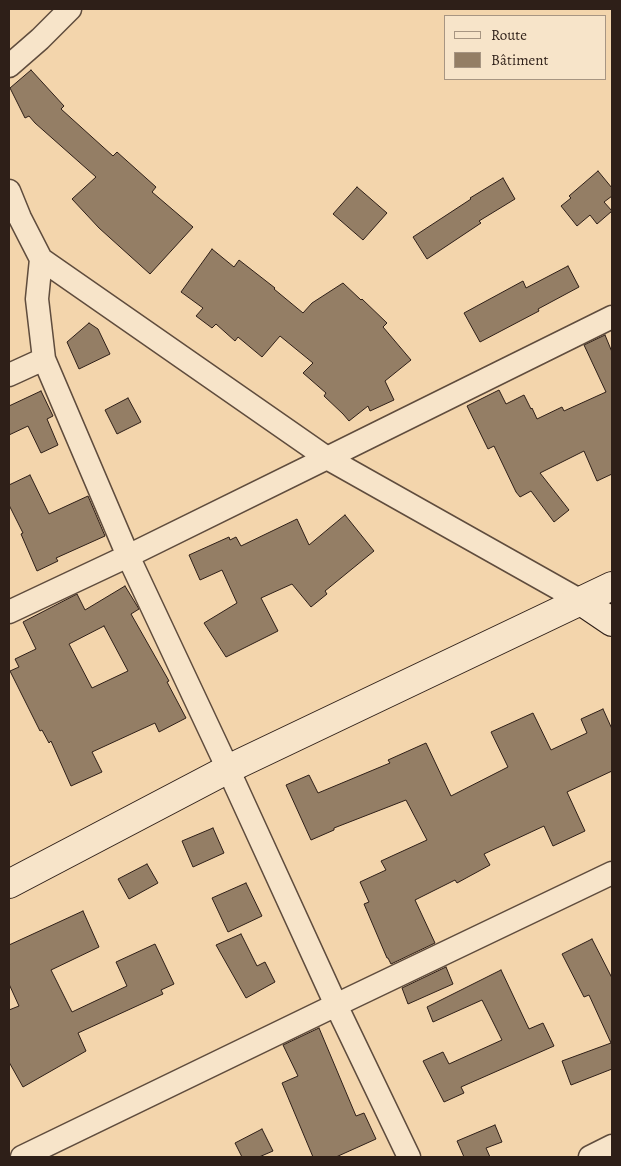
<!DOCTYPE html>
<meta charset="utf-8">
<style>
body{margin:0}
#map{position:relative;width:621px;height:1166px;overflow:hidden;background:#f3d5ac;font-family:Alegreya,serif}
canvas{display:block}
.frame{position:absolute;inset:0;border:10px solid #2e1f18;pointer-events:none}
.legend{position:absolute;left:444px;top:15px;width:162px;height:65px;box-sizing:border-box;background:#f7e4c9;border:1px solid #a79582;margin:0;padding:6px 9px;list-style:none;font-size:15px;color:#2e1f18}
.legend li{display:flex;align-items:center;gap:10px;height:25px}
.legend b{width:25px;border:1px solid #a79582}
</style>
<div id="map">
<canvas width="621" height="1166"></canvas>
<div class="frame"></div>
<ul class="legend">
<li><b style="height:6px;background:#f7e4c9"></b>Route</li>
<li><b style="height:14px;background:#947e65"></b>Bâtiment</li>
</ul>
</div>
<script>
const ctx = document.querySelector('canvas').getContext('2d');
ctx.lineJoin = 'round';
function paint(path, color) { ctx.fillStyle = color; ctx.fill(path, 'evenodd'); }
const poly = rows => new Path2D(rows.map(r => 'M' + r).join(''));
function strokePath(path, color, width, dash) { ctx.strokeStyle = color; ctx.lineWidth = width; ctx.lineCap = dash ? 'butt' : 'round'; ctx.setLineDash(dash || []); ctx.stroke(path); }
const building = poly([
 [31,70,64,106,61,109,113,156,117,152,156,187,152,192,193,227,150,274,99,228,72,199,96,177,35,123,29,116,25,118,10,88,31,70],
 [598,171,612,188,612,196,604,202,612,211,597,224,590,215,577,226,561,206,571,198,569,196,598,171],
 [503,178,515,199,479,221,481,223,427,259,413,237,471,199,470,198,503,178],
 [357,187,387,213,363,240,333,214,357,187],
 [212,249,234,267,239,260,275,288,274,289,303,313,312,303,343,283,361,300,362,299,387,323,383,327,411,360,385,381,394,400,370,411,368,406,349,421,343,414,324,396,326,393,303,373,313,363,280,336,262,357,238,337,235,341,216,324,212,328,196,316,203,308,181,292,212,249],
 [568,266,579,287,538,309,539,311,480,342,464,313,523,281,526,288,568,266],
 [89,323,98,329,110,354,79,369,67,342,89,323],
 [605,335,612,352,612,474,597,481,584,451,540,473,569,510,554,522,531,491,520,497,516,492,494,446,488,449,467,406,499,390,506,404,524,395,531,409,532,408,537,419,562,407,564,411,606,392,584,345,605,335],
 [41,391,53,416,47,419,58,445,41,453,28,426,9,435,9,406,41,391],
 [128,398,141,422,117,434,105,410,128,398],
 [30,475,49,514,88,496,105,536,56,558,58,561,37,571,21,534,23,533,9,505,9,485,30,475],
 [345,515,374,551,325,591,327,594,311,607,292,584,261,598,278,631,226,657,204,623,237,603,222,570,200,580,189,555,229,537,230,540,236,537,241,546,297,519,309,545,345,515],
 [125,586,139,609,131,614,169,681,167,682,186,718,159,732,155,723,92,752,102,772,71,786,51,741,49,743,42,730,40,731,10,671,19,667,15,659,36,649,23,622,77,594,85,610,125,586],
 [104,626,128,671,92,688,69,644,104,626],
 [603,709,612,729,612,771,567,792,585,831,553,846,544,826,484,854,490,865,457,883,455,880,415,900,435,943,391,964,388,958,387,958,364,904,369,902,360,882,386,870,381,861,427,840,406,800,334,828,334,830,311,840,286,785,309,775,318,793,390,763,388,760,426,743,451,796,508,767,491,732,533,713,551,750,587,733,581,719,603,709],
 [213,828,224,853,193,867,182,841,213,828],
 [147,864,158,883,129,899,118,879,147,864],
 [246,883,262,916,228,932,212,898,246,883],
 [83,911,99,947,51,970,72,1012,127,986,116,962,155,944,174,984,161,990,163,994,78,1033,86,1051,23,1087,9,1062,9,1010,19,1006,9,984,9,945,83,911],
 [241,934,257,966,265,962,275,982,246,998,216,945,241,934],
 [592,939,612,978,612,1069,571,1085,562,1061,611,1043,589,995,584,997,562,954,592,939],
 [446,967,453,984,408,1004,402,988,446,967],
 [501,970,529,1029,543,1023,554,1046,461,1087,464,1093,444,1102,423,1061,443,1052,449,1064,502,1040,482,1000,433,1022,427,1007,501,970],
 [319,1028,356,1116,364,1113,376,1139,336,1157,313,1157,282,1083,298,1076,283,1045,319,1028],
 [495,1125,502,1142,486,1148,490,1157,464,1157,457,1141,495,1125],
 [262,1129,273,1151,259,1157,242,1157,235,1143,262,1129]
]);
paint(building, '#947e65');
strokePath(building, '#2e1f18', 1);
const street = poly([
 [9,66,40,39,70,9],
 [9,191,20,218,41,259,37,299,44,359,128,556,228,769,336,1005,409,1157],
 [41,259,327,458,581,601],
 [9,375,44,359],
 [9,612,128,556,327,458,612,317],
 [22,1157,336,1005,612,873],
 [590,1157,612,1146]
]);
const secondary = poly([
 [581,601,612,622],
 [9,884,228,769,612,586]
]);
strokePath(street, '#5f4c3d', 25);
strokePath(secondary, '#2e1f18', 30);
strokePath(street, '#f7e4c9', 22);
strokePath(secondary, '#f7e4c9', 28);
</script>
